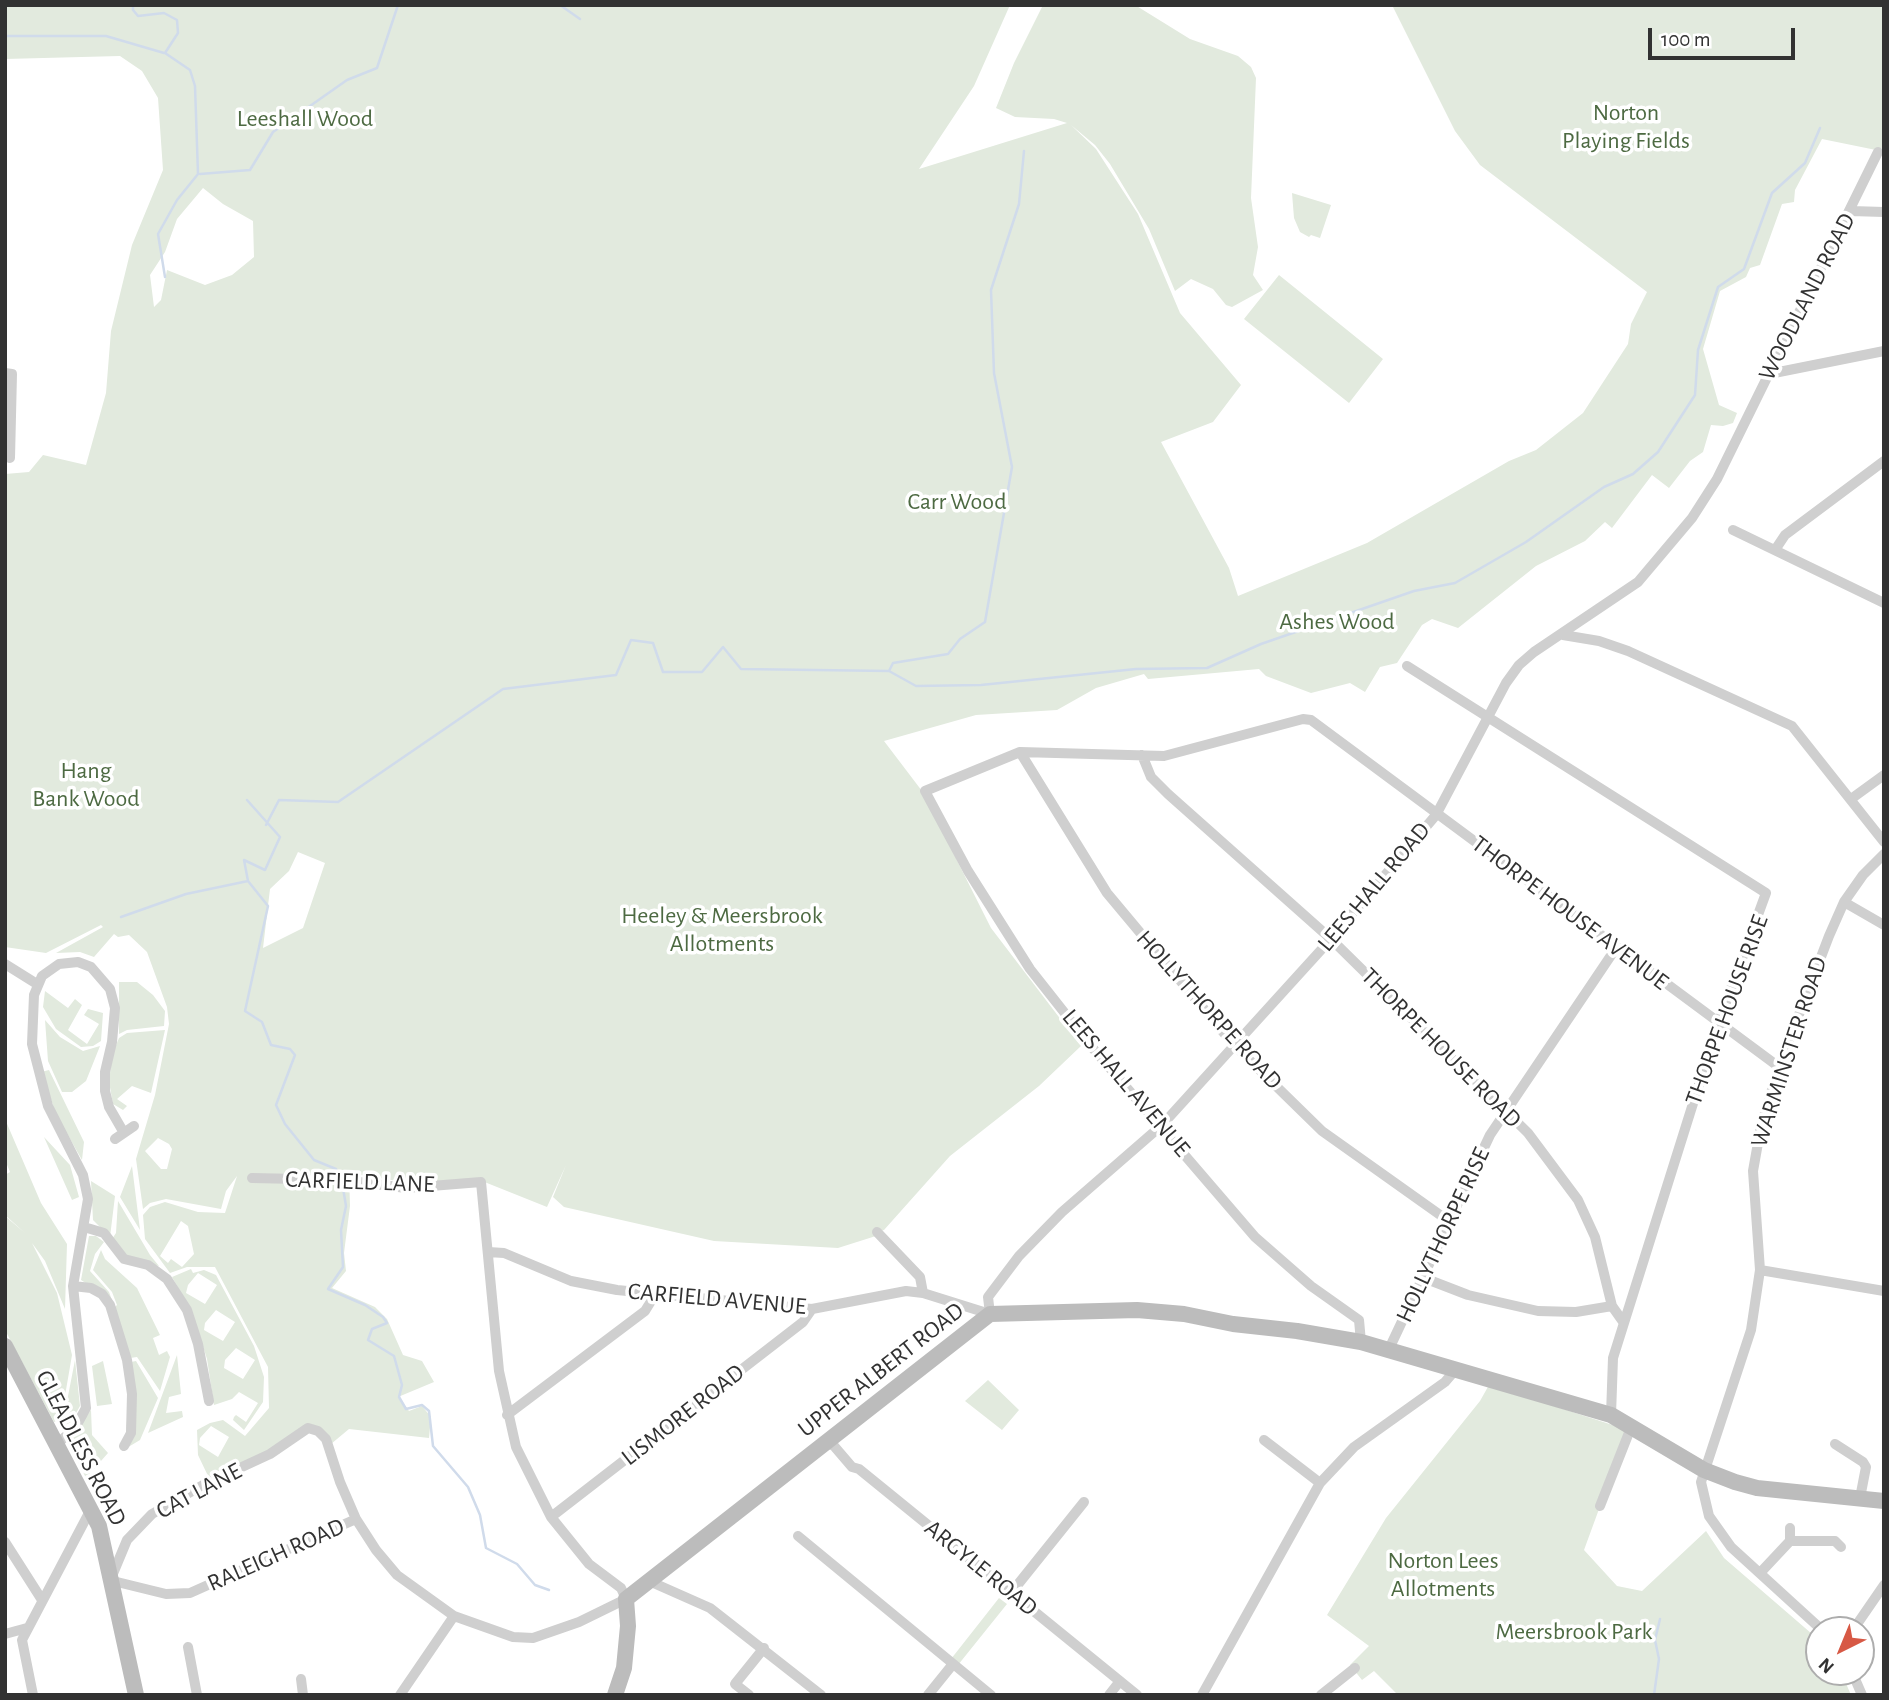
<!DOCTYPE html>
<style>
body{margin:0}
#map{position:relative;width:1889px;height:1700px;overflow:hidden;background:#fff;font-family:"Alegreya Sans",sans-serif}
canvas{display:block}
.frame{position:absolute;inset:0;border:7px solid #323232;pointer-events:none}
.north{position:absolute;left:1805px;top:1616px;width:70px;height:70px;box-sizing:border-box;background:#fff;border:2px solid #adadad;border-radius:50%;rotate:223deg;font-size:19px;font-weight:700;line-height:28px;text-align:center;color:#323232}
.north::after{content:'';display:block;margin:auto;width:24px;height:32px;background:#d75945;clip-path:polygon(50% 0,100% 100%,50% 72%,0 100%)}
.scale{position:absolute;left:1648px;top:28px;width:147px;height:32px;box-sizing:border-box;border:4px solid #323232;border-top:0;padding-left:9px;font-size:21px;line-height:24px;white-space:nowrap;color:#323232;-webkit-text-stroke:5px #fff;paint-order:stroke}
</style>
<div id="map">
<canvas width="1889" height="1700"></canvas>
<div class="frame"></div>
<div class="north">N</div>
<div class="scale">100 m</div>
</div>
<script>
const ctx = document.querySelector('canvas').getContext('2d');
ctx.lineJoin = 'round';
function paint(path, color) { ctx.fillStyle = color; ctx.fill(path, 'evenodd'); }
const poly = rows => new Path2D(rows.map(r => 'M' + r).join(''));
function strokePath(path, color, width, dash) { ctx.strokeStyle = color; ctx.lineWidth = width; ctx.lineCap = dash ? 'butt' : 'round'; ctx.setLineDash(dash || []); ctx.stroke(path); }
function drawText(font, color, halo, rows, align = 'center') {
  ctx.font = font + ' "Alegreya Sans",sans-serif'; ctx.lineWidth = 7; ctx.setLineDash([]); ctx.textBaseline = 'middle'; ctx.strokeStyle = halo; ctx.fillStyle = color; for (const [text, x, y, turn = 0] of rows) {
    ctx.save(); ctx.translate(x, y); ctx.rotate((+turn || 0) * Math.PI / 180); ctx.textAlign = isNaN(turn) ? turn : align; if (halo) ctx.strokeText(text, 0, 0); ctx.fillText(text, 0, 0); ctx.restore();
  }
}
paint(poly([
 [5,5,1010,5,974,86,919,169,1067,123,1054,119,1015,117,996,108,1014,63,1043,5,1135,5,1190,39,1238,56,1251,67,1256,78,1251,198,1258,247,1253,275,1263,290,1232,307,1226,305,1213,289,1191,279,1175,291,1149,229,1110,164,1095,145,1071,125,1096,149,1138,214,1180,313,1241,385,1213,422,1161,442,1229,568,1238,596,1367,543,1509,461,1536,450,1583,413,1628,344,1631,324,1647,292,1480,165,1455,131,1392,5,1884,5,1884,148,1876,150,1822,139,1795,190,1794,202,1782,204,1760,265,1750,268,1746,277,1720,291,1703,349,1719,405,1737,413,1733,423,1723,426,1711,425,1703,452,1690,461,1669,488,1652,475,1612,528,1605,522,1585,541,1536,566,1458,628,1432,619,1422,625,1397,663,1380,667,1365,692,1350,683,1311,693,1266,676,1259,669,1148,679,1144,674,1096,688,1057,710,976,715,884,741,922,791,991,928,1081,1046,1039,1086,950,1156,884,1230,878,1232,879,1235,838,1248,714,1241,564,1207,553,1197,566,1165,547,1207,482,1181,397,1181,349,1173,350,1206,344,1253,346,1271,332,1288,375,1307,387,1319,403,1355,422,1361,434,1382,398,1397,409,1411,422,1406,431,1417,429,1438,349,1429,331,1444,308,1425,280,1447,209,1478,198,1455,197,1430,210,1423,223,1420,245,1436,269,1408,268,1367,215,1267,187,1267,170,1273,145,1239,143,1215,150,1207,165,1202,198,1212,225,1213,237,1176,226,1191,221,1209,166,1199,150,1203,143,1209,136,1159,155,1095,169,1024,167,1007,147,952,129,935,118,937,114,934,94,957,80,952,56,953,103,927,101,925,46,953,5,947,5,474,29,472,43,455,86,465,106,393,111,331,132,245,163,170,158,98,142,71,120,56,5,59],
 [203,188,223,204,253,221,254,257,232,275,205,285,167,270,161,300,154,307,150,275,165,252,177,219],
 [298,852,325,863,303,928,263,948,270,889,289,871],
 [158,1138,169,1144,172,1149,167,1169,161,1169,145,1151],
 [181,1221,188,1226,194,1254,182,1267,171,1259,168,1263,160,1256],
 [211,1426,229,1437,218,1457,199,1445,200,1438],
 [1292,193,1331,205,1320,238,1311,235,1309,237,1300,232,1294,218],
 [1279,275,1383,359,1349,403,1244,319],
 [119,982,137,982,153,995,165,1011,164,1026,127,1030,119,1034],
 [45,991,68,1008,75,999,82,1005,68,1030,87,1044,99,1024,84,1015,88,1009,103,1013,101,1041,93,1046,81,1047,56,1029,43,1007],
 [45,1020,60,1037,83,1051,100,1046,86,1081,72,1092,62,1092,48,1061],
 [165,1030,151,1093,132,1086,117,1099,127,1106,123,1110,113,1104,109,1082,112,1055,119,1038,127,1033],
 [49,1070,84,1142,82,1160,57,1116,41,1072],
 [5,1119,41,1203,67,1244,65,1309,45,1261,32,1243,57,1293,72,1355,61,1419,54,1422,5,1330,5,1216,25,1233,5,1215,5,1175,10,1172,5,1160],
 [44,1137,70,1165,79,1197,72,1200],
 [132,1166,140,1230,120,1197],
 [91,1181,115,1196,110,1237,93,1220],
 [118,1201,150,1255,159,1266,129,1259,112,1239,116,1233],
 [89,1236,96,1236,104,1242,95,1254,90,1271,109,1292,112,1300,81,1280],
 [101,1250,105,1259,137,1288,160,1335,153,1338,159,1355,167,1351,170,1357,160,1391,137,1357,130,1358,115,1307,117,1305,112,1292,93,1270],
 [191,1269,193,1273,204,1270,216,1275,254,1346,264,1377,263,1402,244,1430,233,1420,234,1417,236,1415,246,1422,258,1403,239,1392,232,1399,214,1405,207,1359,192,1312,172,1277],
 [198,1273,217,1285,205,1304,186,1293,188,1285],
 [216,1310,235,1322,223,1341,204,1330,205,1323],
 [236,1348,255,1360,243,1379,224,1368,225,1360],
 [177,1355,181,1394,169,1397,166,1413,182,1411,183,1417,148,1433],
 [75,1360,80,1406,71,1422,62,1427],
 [103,1361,112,1404,97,1406,92,1366],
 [136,1361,158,1398,140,1440,125,1449,131,1362],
 [988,1380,1019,1410,1002,1430,965,1401],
 [1489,1385,1628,1430,1584,1550,1617,1586,1642,1591,1706,1531,1724,1558,1819,1640,1819,1672,1841,1672,1851,1695,1398,1695,1374,1671,1362,1680,1350,1665,1369,1646,1327,1615,1386,1518,1480,1401],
 [91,1410,92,1435,108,1453,86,1478,68,1442],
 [999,1598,1007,1604,958,1665,951,1659]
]), '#e2eade');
strokePath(poly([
 [133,5,133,10,138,16,164,13,177,20,178,33,165,53,190,70,195,86,198,174,177,200,158,234,165,277],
 [560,5,580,19],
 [5,36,106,36,164,53],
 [200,174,250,170,273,132,347,80,377,68,398,5],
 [889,671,893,663,948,654,960,639,985,622,1012,467,994,373,991,290,1019,204,1024,151],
 [247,800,280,837,265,870,244,860,248,881,268,906,245,1011,262,1022,271,1045,290,1049,295,1055,276,1105,285,1124,314,1160,336,1169,339,1176],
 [266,825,279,800,338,802,503,689,616,675,631,640,653,643,663,672,702,672,723,647,741,669,889,671,916,686,981,685,1136,669,1207,668,1261,644,1414,591,1455,583,1526,542,1604,487,1633,474,1658,452,1695,395,1698,350,1718,287,1744,269,1772,193,1805,163,1820,128],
 [121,917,186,894,248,881],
 [342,1182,346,1206,341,1230,343,1267,328,1289,365,1305,383,1317,387,1323,372,1329,368,1340,394,1356,402,1385,399,1397,406,1409,422,1405,429,1411,433,1446,468,1487,480,1515,486,1548,517,1564,535,1585,549,1590],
 [1654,1695,1659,1659,1655,1640,1660,1619]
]), '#d0dbeb', 2.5);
strokePath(poly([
 [1851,211,1884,212],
 [5,373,12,374,10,458],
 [1769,374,1884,351],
 [1733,530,1884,603],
 [1775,550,1785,535,1884,461],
 [1563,635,1599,641,1628,651,1792,726,1884,842],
 [1407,666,1766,893,1718,1024,1613,1358,1611,1415],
 [1020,752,1107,893,1234,1045,1322,1131,1450,1222],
 [1142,755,1151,777,1168,794,1331,939,1528,1133,1578,1200,1595,1237,1612,1306,1624,1323],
 [1851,799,1884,775],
 [1844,902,1884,925],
 [5,964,37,984],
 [115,1139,134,1126],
 [84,1227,104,1233,124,1259,148,1265,167,1279,187,1310,198,1344,209,1401],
 [877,1232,920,1277,923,1293],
 [488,1252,504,1253,571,1281,617,1290,812,1309,906,1291,923,1293,990,1314],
 [1760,1270,1884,1291],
 [1424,1278,1468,1295,1538,1311,1576,1312,1612,1306],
 [73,1286,91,1288,102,1294,110,1305,127,1360,132,1394,131,1433,124,1446],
 [990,1314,988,1297,1019,1256,1062,1212,1162,1125,1331,939,1436,815,1506,683,1519,665,1534,652,1638,582,1692,518,1717,479,1878,152],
 [1361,1342,1359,1320,1311,1286,1255,1237,1090,1045,1030,969,968,871,925,791,1020,752,1164,756,1303,719,1311,720,1779,1067],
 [1389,1349,1490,1135,1616,948],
 [507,1415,645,1311,656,1293],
 [1264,1440,1320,1483],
 [825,1442,834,1446,852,1467,859,1469,1137,1695],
 [57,1444,75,1428,86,1408,73,1286,88,1199,83,1175,48,1106,32,1044,34,995,42,976,59,964,78,962,91,967,110,989,115,1008,112,1042,105,1072,105,1091,109,1107,124,1133],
 [1835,1444,1863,1462,1866,1467,1860,1498],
 [1600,1506,1632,1425],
 [551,1517,803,1322,812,1309],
 [798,1536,991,1695],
 [1790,1541,1835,1541,1841,1547],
 [5,1542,42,1600],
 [1760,1573,1790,1541,1790,1528],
 [112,1576,127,1540,152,1514,203,1485,270,1454,308,1428,318,1431,326,1439,340,1482,356,1519,376,1550,397,1575,454,1616,513,1637,533,1638,579,1622,626,1599,621,1588,589,1564,551,1517,516,1447,499,1371,481,1182,406,1188,344,1180,252,1178],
 [113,1581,166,1594,190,1593,356,1519],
 [649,1581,710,1608,821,1695],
 [1011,1593,1084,1502],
 [1822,1630,1731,1547,1709,1516,1701,1482,1751,1330,1760,1270,1753,1171,1761,1126,1779,1067,1829,936,1844,902,1863,875,1884,854],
 [1853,1630,1884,1585],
 [5,1634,27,1628],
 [188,1647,197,1695],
 [1852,1672,1862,1695],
 [301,1679,303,1695],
 [33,1695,22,1640,91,1509],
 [400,1695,454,1616],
 [749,1695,735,1684,764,1648],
 [928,1695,953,1664],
 [1109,1695,1120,1681],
 [1202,1695,1320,1483,1354,1447,1445,1382,1457,1368],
 [1321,1695,1355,1668]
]), '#cfcfcf', 10);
strokePath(poly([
 [5,1346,99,1526,136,1695],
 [615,1695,624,1668,628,1626,626,1599,990,1314,1137,1310,1184,1314,1233,1324,1297,1331,1361,1342,1611,1415,1704,1470,1735,1482,1757,1488,1884,1501]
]), '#bcbcbc', 16);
drawText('24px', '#4d6a42', '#fff', [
 ["Norton",1626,113],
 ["Playing Fields",1626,141],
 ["Leeshall Wood",305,119],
 ["Carr Wood",957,502],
 ["Ashes Wood",1337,622],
 ["Hang",86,771],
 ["Bank Wood",86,799],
 ["Heeley & Meersbrook",722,916],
 ["Allotments",722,944],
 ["Norton Lees",1443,1561],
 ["Allotments",1443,1589],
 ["Meersbrook Park",1574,1632]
]);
drawText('24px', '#323232', '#fff', [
 ["WOODLAND ROAD",1807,297,-63],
 ["LEES HALL ROAD",1374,887,-50],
 ["THORPE HOUSE AVENUE",1570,913,37],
 ["HOLLYTHORPE ROAD",1209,1010,48],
 ["THORPE HOUSE RISE",1727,1010,-70],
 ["THORPE HOUSE ROAD",1441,1048,45],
 ["WARMINSTER ROAD",1789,1052,-72],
 ["LEES HALL AVENUE",1126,1083,50],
 ["CARFIELD LANE",360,1182,2],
 ["HOLLYTHORPE RISE",1443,1235,-65],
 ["CARFIELD AVENUE",717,1299,5],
 ["UPPER ALBERT ROAD",881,1370,-38],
 ["LISMORE ROAD",683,1415,-38],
 ["GLEADLESS ROAD",81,1448,63],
 ["CAT LANE",199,1491,-28],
 ["RALEIGH ROAD",276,1555,-24],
 ["ARGYLE ROAD",981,1568,39]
]);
</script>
